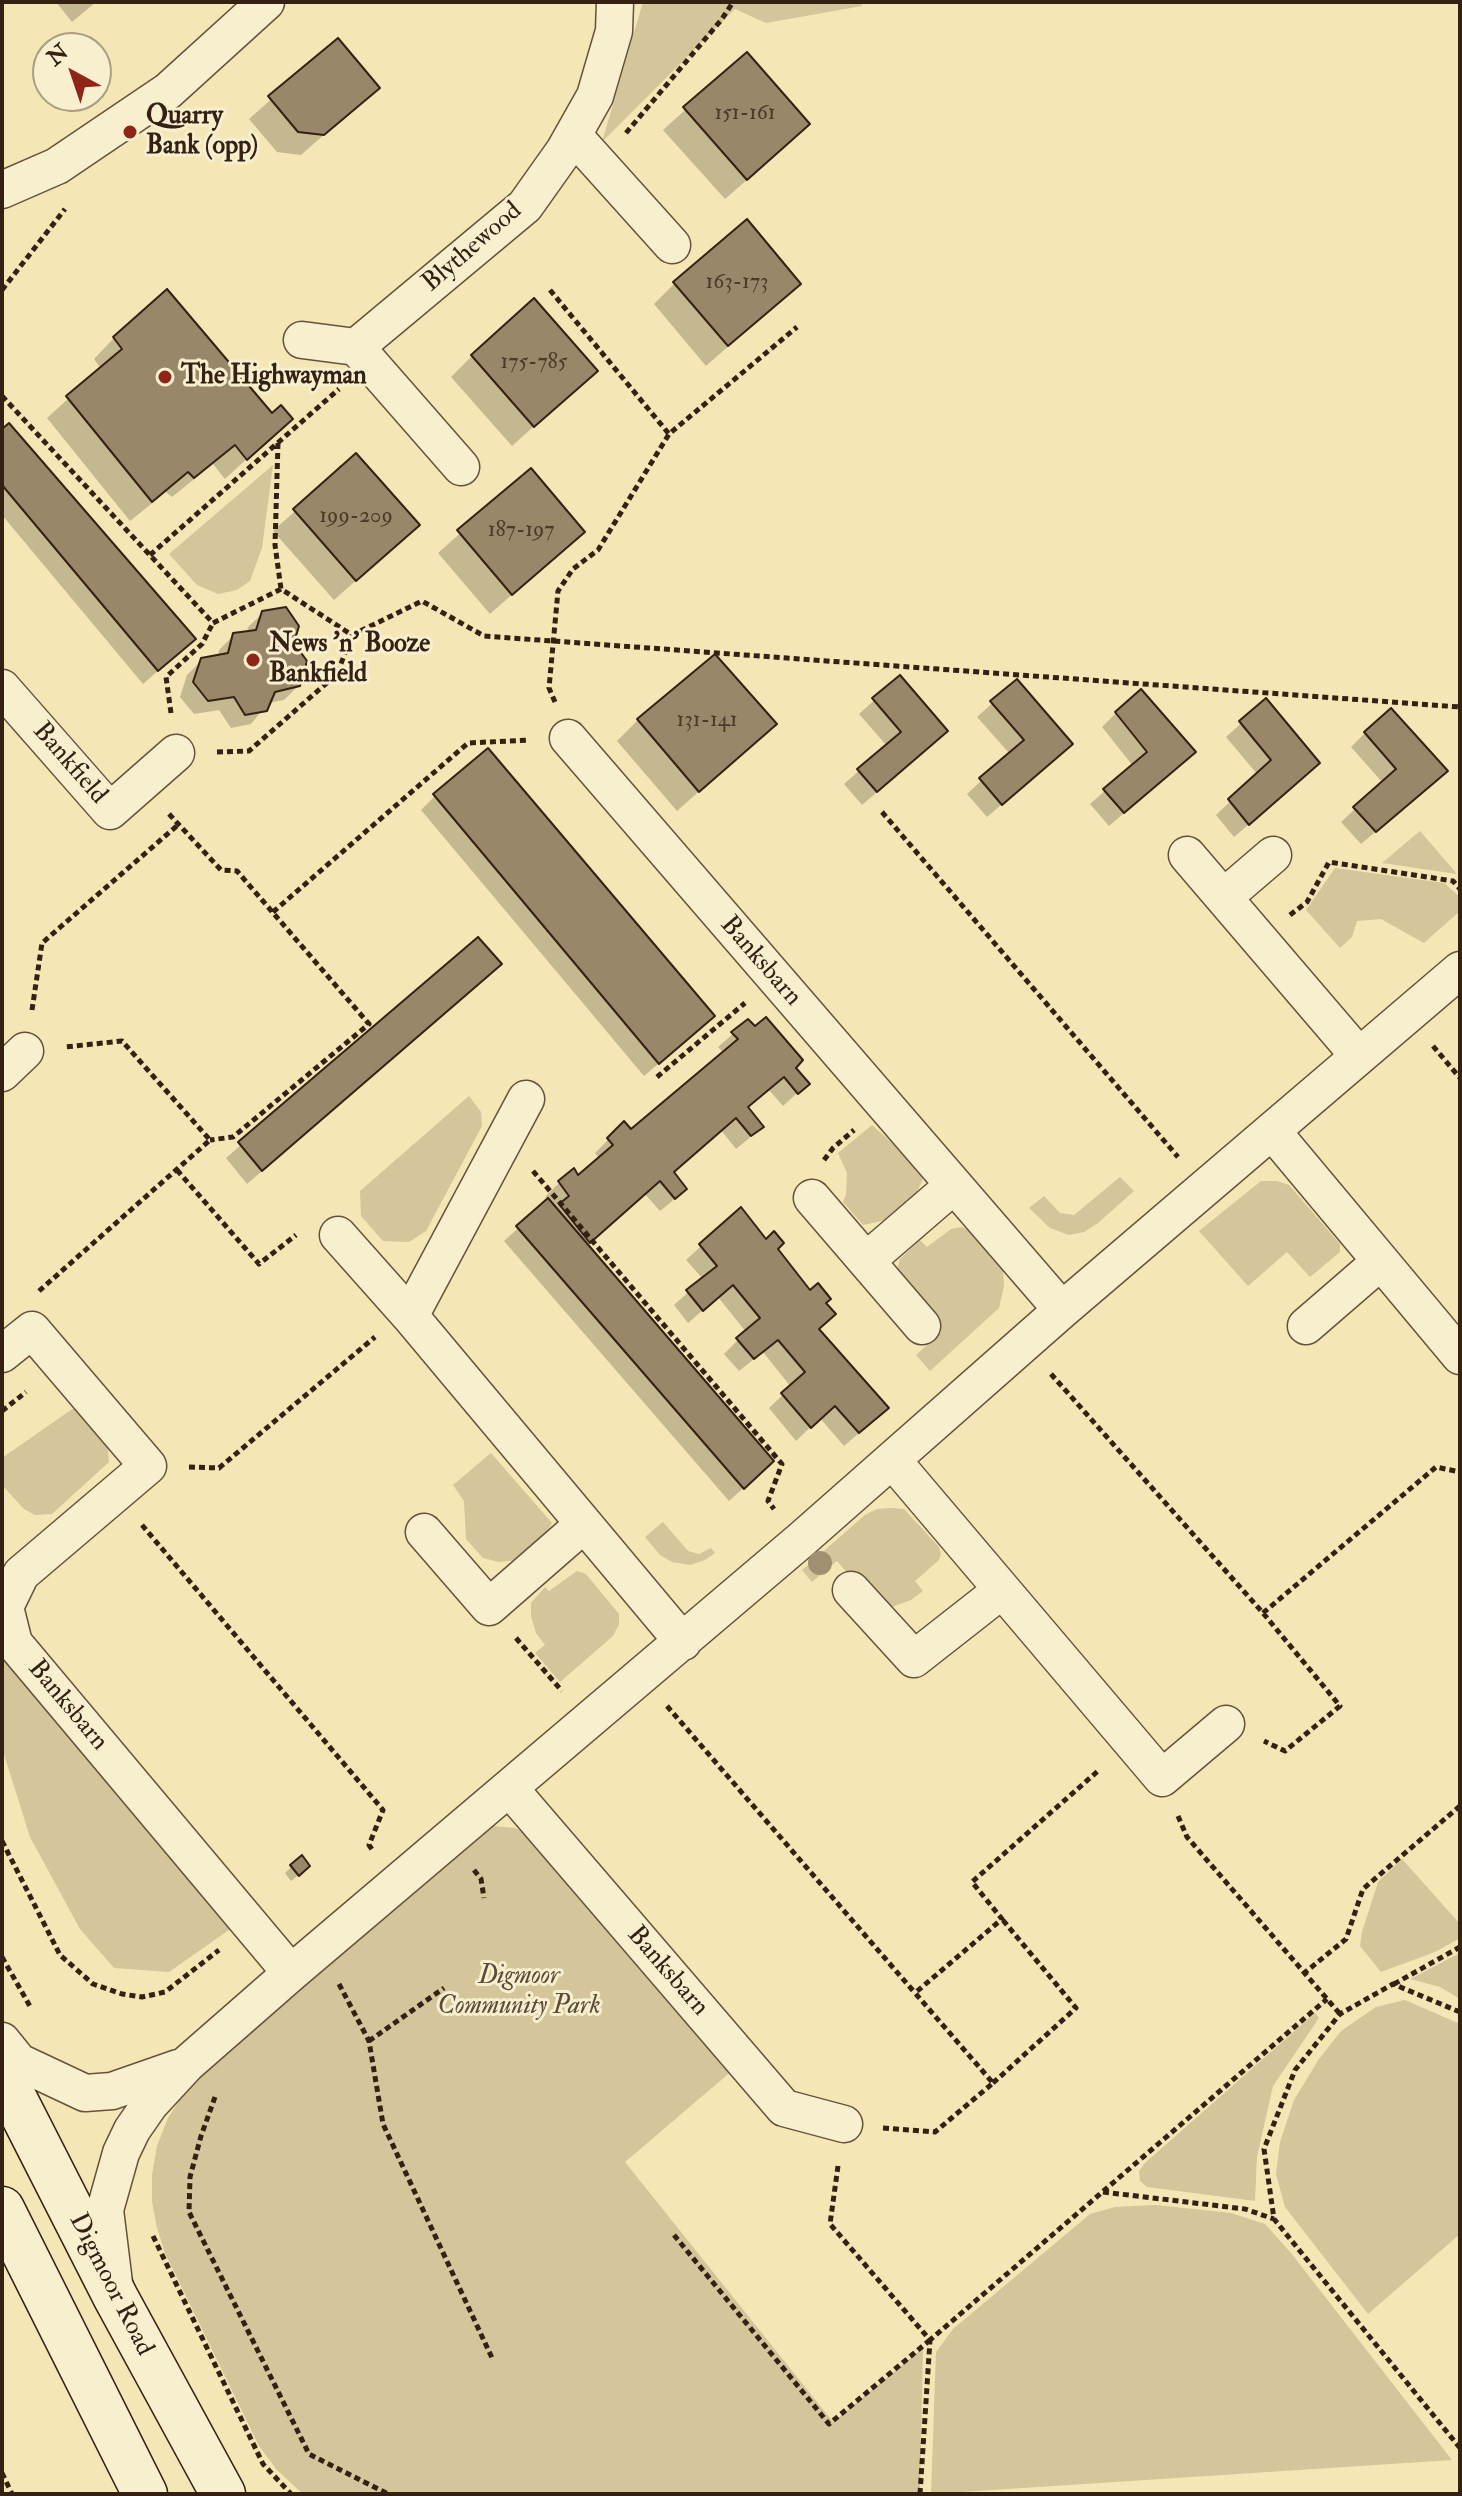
<!DOCTYPE html>
<style>
body{margin:0}
#map{position:relative;width:1462px;height:2496px;overflow:hidden;background:#f4e6b5;font-family:"IM FELL Double Pica",serif}
canvas{display:block}
.frame{position:absolute;inset:0;border:4px solid #352114;pointer-events:none}
.north{position:absolute;left:32px;top:32px;width:80px;height:80px;box-sizing:border-box;background:#f8efcf;border:2px solid #aa9d84;border-radius:50%;rotate:320deg;font-size:22px;font-weight:700;line-height:32px;text-align:center;color:#352114}
.north::after{content:'';display:block;margin:auto;width:28px;height:36px;background:#8f2418;clip-path:polygon(50% 0,100% 100%,50% 72%,0 100%)}
</style>
<div id="map">
<canvas width="1462" height="2496"></canvas>
<div class="frame"></div>
<div class="north">N</div>
</div>
<script>
const ctx = document.querySelector('canvas').getContext('2d');
ctx.lineJoin = 'round';
function paint(path, color) { ctx.fillStyle = color; ctx.fill(path, 'evenodd'); }
const poly = rows => new Path2D(rows.map(r => 'M' + r).join(''));
function strokePath(path, color, width, dash) { ctx.strokeStyle = color; ctx.lineWidth = width; ctx.lineCap = dash ? 'butt' : 'round'; ctx.setLineDash(dash || []); ctx.stroke(path); }
function drawText(font, color, halo, rows, align = 'center') {
  ctx.font = font + ' "IM FELL Double Pica",serif'; ctx.lineWidth = 6; ctx.setLineDash([]); ctx.textBaseline = 'middle'; ctx.strokeStyle = halo; ctx.fillStyle = color; for (const [text, x, y, turn = 0] of rows) {
    ctx.save(); ctx.translate(x, y); ctx.rotate((+turn || 0) * Math.PI / 180); ctx.textAlign = isNaN(turn) ? turn : align; if (halo) ctx.strokeText(text, 0, 0); ctx.fillText(text, 0, 0); ctx.restore();
  }
}
paint(poly([
 [643,2,862,2,862,6,766,23,735,9,602,142],
 [273,465,262,548,250,581,237,590,218,594,197,585,169,554],
 [1420,831,1457,874,1382,863],
 [1335,868,1444,883,1460,897,1460,911,1424,943,1381,919,1357,921,1352,937,1340,948,1306,910],
 [469,1096,481,1112,482,1126,426,1231,409,1242,383,1241,361,1216,360,1191],
 [872,1125,902,1152,923,1179,917,1192,886,1220,863,1225,843,1202,846,1195,847,1173,838,1153],
 [1120,1177,1134,1191,1098,1223,1084,1232,1069,1235,1050,1228,1029,1208,1044,1196,1060,1213,1074,1215],
 [1261,1181,1277,1181,1289,1185,1340,1244,1340,1252,1310,1277,1287,1252,1248,1286,1199,1231],
 [962,1227,970,1231,1003,1271,1004,1286,999,1308,930,1371,916,1355,941,1332,901,1284,898,1267,900,1259,920,1240,927,1247,951,1229],
 [78,1405,107,1438,109,1462,52,1514,35,1515,24,1509,2,1485,2,1458],
 [491,1453,552,1523,541,1541,517,1560,499,1562,483,1558,466,1539,464,1501,453,1485],
 [892,1508,904,1509,939,1547,941,1554,939,1560,915,1581,923,1591,911,1600,892,1607,872,1602,837,1561,812,1582,802,1570,865,1515,877,1509],
 [663,1522,688,1551,699,1554,711,1548,715,1553,705,1560,690,1565,672,1562,660,1555,645,1537],
 [577,1571,586,1574,619,1614,619,1624,613,1636,560,1682,535,1653,545,1645,536,1633,531,1616,531,1603,545,1587,549,1591],
 [2,1650,236,1925,169,1972,114,1968,80,1929,30,1837,2,1748],
 [495,1826,515,1828,533,1836,733,2070,625,2162,833,2422,923,2348,920,2494,303,2494,277,2470,259,2446,165,2253,157,2228,152,2202,152,2175,157,2146,168,2118,184,2093,205,2072,475,1831],
 [1402,1859,1460,1924,1460,1938,1435,1952,1381,1972,1360,1946,1362,1932,1378,1882],
 [1460,1953,1460,1999,1440,1987,1410,1979],
 [1405,2000,1460,2024,1460,2234,1368,2314,1285,2207,1276,2174,1280,2142,1294,2100,1319,2059,1341,2031,1376,2007],
 [1315,2013,1319,2018,1273,2086,1257,2157,1255,2201,1147,2187,1140,2181,1139,2171,1145,2163],
 [1156,2205,1231,2213,1265,2224,1291,2253,1452,2460,931,2494,936,2352,953,2329,1090,2214,1115,2207]
]), '#d4c59a');
paint(poly([
 [56,2,96,2,72,22],
 [337,41,377,88,301,155,277,152,249,119],
 [746,55,787,145,725,199,663,130],
 [675,283,799,284,706,366,654,304],
 [114,338,271,416,290,419,225,479,213,464,172,497,166,492,130,521,47,418,101,369,94,359],
 [472,356,595,371,512,446,451,377],
 [2,432,194,639,143,684,2,515],
 [356,456,396,545,334,600,273,531],
 [530,471,583,532,490,614,438,553],
 [263,613,291,643,299,685,284,700,268,703,251,724,231,728,219,710,194,714,180,697,187,675,202,660,218,657,219,650,234,635,247,633,248,627],
 [715,657,775,724,677,811,617,741,638,720],
 [899,678,932,745,862,805,844,784,887,746,859,714],
 [1017,681,1057,757,987,817,967,794,1010,754,977,717],
 [1266,701,1304,777,1234,837,1216,815,1258,775,1226,737],
 [1116,713,1179,766,1109,826,1090,804,1133,766,1102,727],
 [1365,733,1431,785,1361,844,1341,822,1383,783,1351,747],
 [435,796,698,1030,644,1076,421,810],
 [477,939,485,978,247,1184,226,1158],
 [748,1021,807,1084,783,1106,769,1090,746,1109,761,1127,747,1140,736,1149,721,1130,672,1173,684,1189,670,1203,660,1211,645,1194,586,1245,758,1475,729,1501,504,1241,548,1201,545,1197,559,1183,573,1171,578,1178,600,1159,595,1153,624,1124,631,1131,724,1053,718,1047],
 [740,1210,810,1293,824,1303,817,1330,872,1422,844,1446,820,1418,796,1441,769,1408,791,1387,763,1352,739,1371,724,1354,746,1332,718,1297,688,1323,674,1305,703,1279,686,1260],
 [301,1858,301,1873,291,1881,285,1873]
]), '#0003');
const building = poly([
 [338,38,380,88,324,135,298,132,268,96,338,38],
 [747,52,810,124,747,180,683,107,747,52],
 [747,219,801,284,728,346,673,282,747,219],
 [167,289,272,413,281,405,293,419,247,460,235,445,194,478,188,472,152,502,66,396,122,349,113,337,167,289],
 [534,298,598,371,534,427,471,355,534,298],
 [9,423,196,639,158,671,2,485,2,429,9,423],
 [356,453,420,525,356,581,293,509,356,453],
 [531,468,585,532,512,595,457,530,531,468],
 [286,607,299,626,294,643,307,661,300,686,275,692,267,711,245,715,234,697,208,701,193,682,201,658,228,653,233,633,256,630,262,611,286,607],
 [715,654,777,724,699,792,637,719,715,654],
 [900,675,948,731,877,792,857,769,901,732,872,698,900,675],
 [1017,679,1073,744,1002,805,979,778,1024,740,990,701,1017,679],
 [1141,689,1196,752,1124,813,1103,789,1147,752,1115,712,1141,689],
 [1266,698,1320,763,1249,825,1228,799,1271,760,1239,721,1266,698],
 [1391,708,1448,771,1376,832,1353,807,1396,769,1364,732,1391,708],
 [488,748,715,1016,659,1064,433,794,488,748],
 [478,937,502,964,262,1171,238,1142,478,937],
 [766,1017,803,1060,796,1068,810,1084,798,1094,784,1077,748,1107,764,1127,751,1136,736,1118,674,1172,687,1189,675,1199,660,1181,590,1243,559,1204,569,1196,558,1181,574,1168,578,1175,613,1145,607,1138,624,1121,631,1129,738,1039,731,1032,748,1019,755,1026,766,1017],
 [548,1198,774,1461,744,1489,516,1226,548,1198],
 [741,1207,766,1239,774,1231,784,1243,778,1249,810,1290,818,1283,831,1299,826,1303,836,1314,819,1329,889,1408,859,1433,835,1406,811,1428,781,1393,805,1372,778,1340,754,1359,736,1338,760,1318,733,1285,703,1311,686,1290,717,1266,699,1244,741,1207],
 [302,1855,310,1866,299,1876,290,1865,302,1855]
]);
paint(building, '#988768');
strokePath(building, '#352114', 2);
const street = poly([
 [573,135,672,245],
 [2,190,57,166,168,91,266,2],
 [302,340,356,347,525,206,564,151,595,96,614,31,615,2],
 [356,347,461,467],
 [2,688,110,811,176,753],
 [568,738,1062,1310],
 [1187,855,1359,1056],
 [1224,897,1273,855],
 [2,1073,25,1051],
 [1272,1131,1460,1356],
 [812,1198,922,1326],
 [338,1235,410,1316,683,1642],
 [866,1261,953,1186],
 [410,1316,526,1099],
 [1306,1326,1380,1262],
 [2,1354,32,1330,148,1466,21,1574,5,1607,14,1643,291,1973],
 [893,1461,1162,1778,1226,1724],
 [424,1532,489,1607,584,1524],
 [851,1590,914,1659,1002,1590],
 [510,1789,784,2108,844,2124],
 [2,2041,19,2062,85,2093,112,2091,178,2068],
 [114,2283,105,2210,121,2153,132,2130,150,2104,187,2064,291,1973,801,1540,1062,1310,1460,970]
]);
const secondary = poly([
 [2,2074,116,2298,223,2494],
 [2,2209,145,2494]
]);
strokePath(street, '#65523c', 39);
strokePath(secondary, '#352114', 47);
strokePath(poly([
 [626,133,722,19,733,2],
 [2,290,65,209],
 [550,290,669,434],
 [2,396,213,623,281,589,352,635,422,601,484,636,1460,707],
 [278,443,275,545,281,589],
 [150,555,339,389],
 [555,702,549,688,558,591,573,569,598,550,669,434,797,327],
 [171,713,166,677,202,644,213,623],
 [217,752,249,751,337,674,352,635],
 [882,812,1178,1157],
 [169,814,221,870,237,871,369,1024,233,1137,210,1140],
 [273,912,468,743,529,740],
 [1290,915,1307,902,1329,862,1453,881,1460,889],
 [32,1010,42,943,179,824],
 [1433,1046,1460,1078],
 [657,1077,745,1003],
 [824,1160,833,1148,854,1130],
 [177,1170,259,1264,296,1235],
 [533,1171,782,1464,768,1501,774,1509],
 [39,1291,210,1140,122,1041,65,1047],
 [1051,1374,1263,1613,1340,1706,1285,1751,1264,1741],
 [2,1411,26,1392],
 [189,1467,219,1468,375,1337],
 [142,1525,383,1810,369,1845,373,1851],
 [1263,1613,1436,1467,1460,1472],
 [516,1638,562,1691],
 [667,1706,915,1993],
 [1178,1816,1187,1837,1340,2014],
 [2,1841,60,1955,93,1984,122,1994,142,1997,165,1992,219,1950],
 [474,1870,481,1879,484,1898],
 [2,1957,31,2008],
 [1303,1974,1346,1939,1363,1889,1460,1806],
 [339,1984,369,2041,383,2124,493,2360],
 [1394,1984,1460,1947],
 [1460,2012,1393,1984,1340,2014,1295,2070,1264,2149,1274,2219,1460,2448],
 [369,2041,444,1988],
 [993,2083,1076,2008,1002,1919],
 [215,2097,201,2136,190,2177,189,2212,309,2454,388,2494],
 [883,2128,935,2132,993,2083,915,1993,1002,1919,972,1882,1099,1770],
 [838,2166,830,2224,930,2340,1327,1999],
 [1103,2192,1245,2209,1274,2219],
 [674,2235,829,2424,930,2340],
 [153,2236,263,2464,291,2494],
 [2,2473,12,2494],
 [920,2494,930,2340]
]), '#352114', 5, [6, 4]);
strokePath(street, '#f8efcf', 36);
strokePath(secondary, '#f8efcf', 44);
ctx.fillStyle = '#a1906f';
for (const [x, y] of [
 [820,1563]
]) { ctx.beginPath(); ctx.arc(x, y, 12, 0, 2 * Math.PI); ctx.fill(); }
for (const [x, y, r, color] of [
 [130,132,8,"#8f2418"],
 [165,377,8,"#8f2418"],
 [253,660,8,"#8f2418"]
]) { const dot = new Path2D(); dot.arc(x, y, r, 0, 2 * Math.PI); ctx.fillStyle = color; ctx.fill(dot); strokePath(dot, '#f8efcf', 3); }
drawText('22px', '#4e3a29', null, [
 ["151-161",745,114],
 ["163-173",737,283],
 ["175-785",534,363],
 ["199-209",356,517],
 ["187-197",521,531],
 ["131-141",707,721]
]);
drawText('bold 26px', '#352114', '#f8efcf', [
 ["Quarry",146,117],
 ["Bank (opp)",146,147],
 ["The Highwayman",181,377],
 ["News 'n' Booze",269,645],
 ["Bankfield",269,675]
], 'left');
drawText('26px', '#352114', '#f8efcf', [
 ["Blythewood",473,248,-41],
 ["Bankfield",69,764,49],
 ["Banksbarn",760,962,49],
 ["Banksbarn",67,1706,50],
 ["Banksbarn",667,1972,49],
 ["Digmoor Road",110,2285,63]
]);
drawText('italic 26px', '#5d4a36', '#f8efcf', [
 ["Digmoor",519,1977],
 ["Community Park",519,2007]
]);
</script>
